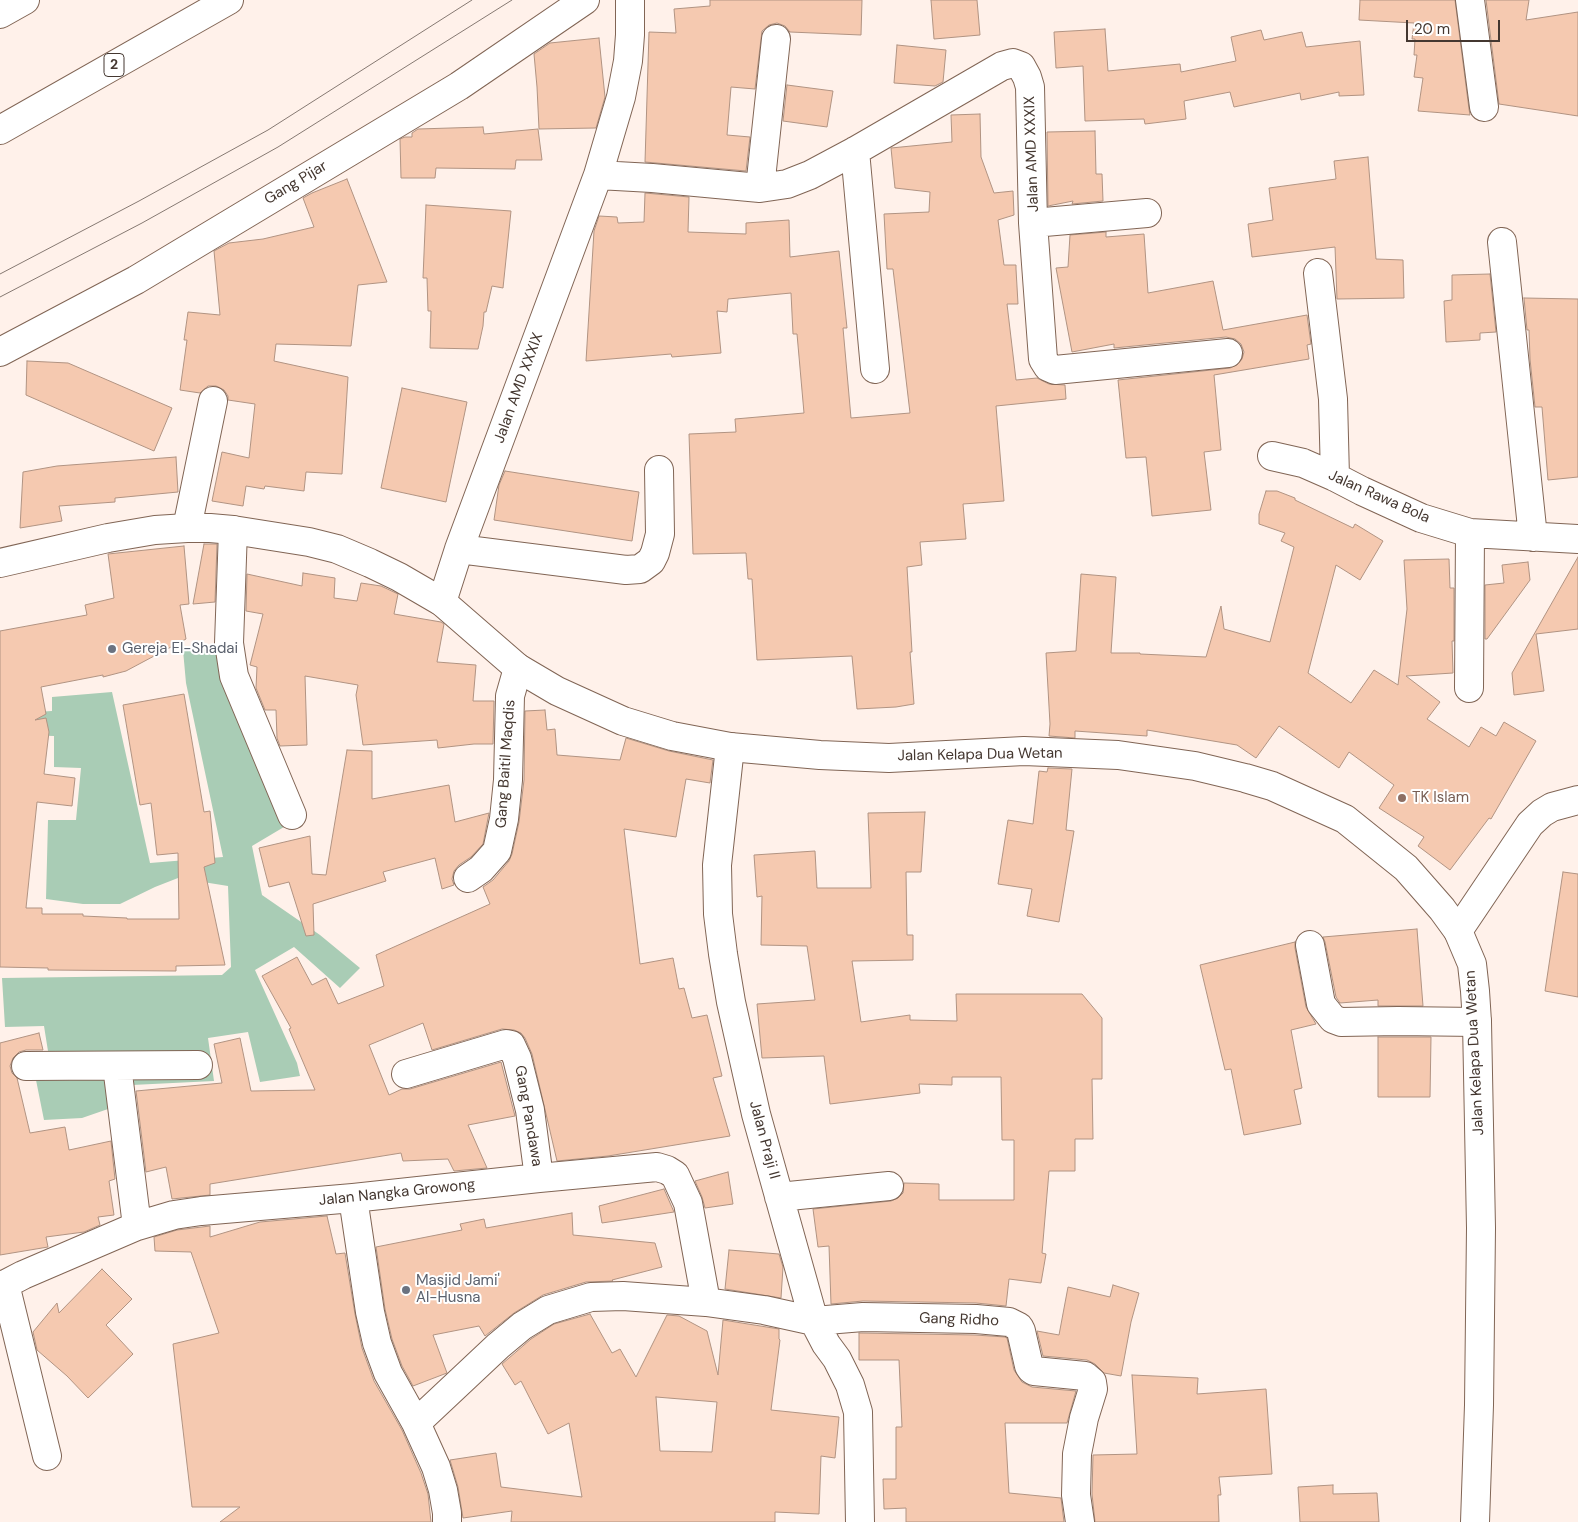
<!DOCTYPE html>
<style>
body{margin:0}
#map{position:relative;width:1578px;height:1522px;overflow:hidden;background:#fff1ea;font-family:"DM Sans",sans-serif}
canvas{display:block}
.scale{position:absolute;left:1406px;top:20px;width:94px;height:22px;box-sizing:border-box;border:2px solid #443730;border-top:0;padding-left:6px;font-size:15px;line-height:18px;white-space:nowrap;color:#443730;-webkit-text-stroke:4px #fff;paint-order:stroke}
</style>
<div id="map">
<canvas width="1578" height="1522"></canvas>
<div class="scale">20 m</div>
</div>
<script>
const ctx = document.querySelector('canvas').getContext('2d');
ctx.lineJoin = 'round';
function paint(path, color) { ctx.fillStyle = color; ctx.fill(path, 'evenodd'); }
const poly = rows => new Path2D(rows.map(r => 'M' + r).join(''));
function strokePath(path, color, width, dash) { ctx.strokeStyle = color; ctx.lineWidth = width; ctx.lineCap = dash ? 'butt' : 'round'; ctx.setLineDash(dash || []); ctx.stroke(path); }
function drawText(font, color, halo, rows, align = 'center') {
  ctx.font = font + ' "DM Sans",sans-serif'; ctx.lineWidth = 4; ctx.setLineDash([]); ctx.textBaseline = 'middle'; ctx.strokeStyle = halo; ctx.fillStyle = color; for (const [text, x, y, turn = 0] of rows) {
    ctx.save(); ctx.translate(x, y); ctx.rotate((+turn || 0) * Math.PI / 180); ctx.textAlign = isNaN(turn) ? turn : align; if (halo) ctx.strokeText(text, 0, 0); ctx.fillText(text, 0, 0); ctx.restore();
  }
}
paint(poly([
 [223,644,289,824,252,846,262,895,320,935,360,968,340,988,294,947,255,970,297,1063,300,1076,260,1082,248,1032,208,1038,214,1081,132,1085,108,1109,82,1118,44,1120,35,1075,51,1070,44,1026,5,1027,2,978,222,975,231,967,228,886,178,878,155,887,120,904,83,904,46,899,48,820,76,820,81,768,54,767,54,736,21,735,18,713,52,711,52,697,112,692,150,863,223,857,186,683,183,650]
]), '#a9ccb5');
const building = poly([
 [710,0,862,0,861,35,790,32,785,26,777,23,769,25,762,31,755,89,731,87,727,135,750,137,746,171,645,162,649,32,676,33,674,9,710,6,710,0],
 [931,0,977,0,980,35,934,39,931,0],
 [1360,0,1455,0,1469,109,1470,115,1418,111,1423,78,1414,77,1417,55,1414,55,1415,39,1412,39,1414,23,1359,20,1360,0],
 [1486,0,1529,0,1526,20,1578,12,1578,116,1499,104,1486,0],
 [1105,29,1108,71,1180,64,1181,72,1236,61,1231,37,1261,30,1264,40,1302,32,1306,47,1360,41,1364,95,1339,96,1339,92,1301,100,1300,93,1234,107,1230,92,1184,101,1186,119,1145,124,1144,119,1085,121,1083,66,1056,68,1054,32,1105,29],
 [599,38,605,97,596,128,539,129,537,87,534,54,550,43,599,38],
 [897,45,946,50,943,82,935,86,894,83,897,45],
 [787,85,833,91,827,127,783,121,787,85],
 [980,114,981,157,994,193,1013,191,1014,215,998,220,1004,265,1016,265,1016,269,1018,304,1007,304,1016,380,1037,378,1049,384,1065,385,1066,399,996,406,1004,501,963,504,966,539,920,542,922,565,907,567,912,652,910,652,914,704,896,707,857,709,852,656,757,660,752,579,748,579,746,553,693,554,689,434,736,432,735,419,804,413,797,334,793,334,791,293,728,299,727,312,717,311,721,353,672,357,671,354,586,361,594,231,599,216,617,217,618,223,644,222,645,193,689,197,688,232,746,234,746,223,789,220,790,257,839,251,847,328,843,328,851,418,910,413,893,269,887,269,884,214,929,212,930,192,895,188,891,148,952,142,951,115,980,114],
 [483,127,484,134,538,129,542,160,516,160,515,169,436,168,435,178,401,178,400,139,405,137,412,137,412,133,418,129,483,127],
 [1095,131,1096,174,1102,174,1103,201,1072,204,1073,201,1048,206,1047,132,1095,131],
 [1368,157,1376,259,1403,260,1404,298,1337,299,1335,247,1252,257,1248,224,1273,220,1269,188,1336,179,1334,161,1368,157],
 [347,179,387,282,358,285,351,346,276,344,274,361,348,377,342,474,306,472,304,491,265,486,264,489,246,486,243,506,212,501,222,452,249,458,255,404,228,400,228,396,224,390,216,386,208,386,200,393,180,390,187,340,184,340,188,312,220,315,214,251,229,243,263,239,314,227,303,198,312,193,347,179],
 [426,205,511,211,503,288,492,286,486,312,484,312,483,326,478,349,430,348,431,311,428,311,427,278,423,278,426,205],
 [1106,232,1106,237,1144,234,1148,293,1213,281,1223,330,1307,315,1311,344,1307,345,1309,359,1214,375,1221,450,1204,452,1211,510,1152,516,1146,457,1126,458,1118,380,1230,368,1237,365,1242,359,1244,352,1241,344,1235,339,1226,337,1114,348,1114,344,1072,352,1056,268,1068,267,1070,235,1106,232],
 [1490,274,1496,332,1480,333,1480,340,1446,342,1444,301,1452,300,1452,275,1490,274],
 [1524,298,1578,299,1578,477,1548,480,1542,407,1535,407,1530,359,1529,330,1527,330,1524,298],
 [27,361,68,363,172,408,154,451,26,395,27,361],
 [402,388,467,402,446,502,381,488,402,388],
 [176,457,178,492,115,498,115,502,59,506,62,521,20,528,23,472,57,466,176,457],
 [505,471,639,492,632,541,494,520,499,485,505,471],
 [1266,491,1277,491,1295,498,1295,500,1353,528,1355,524,1383,541,1360,580,1336,565,1308,673,1351,703,1374,670,1398,685,1407,609,1404,560,1449,559,1450,588,1454,588,1454,641,1452,641,1453,673,1406,676,1440,702,1427,719,1469,747,1481,727,1496,736,1504,722,1536,741,1491,819,1489,818,1450,870,1418,846,1424,837,1379,808,1394,785,1349,752,1339,768,1279,726,1256,758,1237,745,1147,730,1147,736,1075,731,1075,738,1049,736,1050,724,1046,653,1076,651,1081,574,1116,577,1111,653,1140,653,1140,654,1206,657,1221,606,1224,629,1270,642,1294,547,1281,541,1285,533,1259,524,1259,514,1266,491],
 [204,544,217,544,215,602,193,604,204,544],
 [184,546,189,604,180,605,186,639,126,671,103,677,103,675,41,687,46,714,35,720,46,718,49,732,44,774,75,778,72,806,37,802,26,908,42,908,42,914,83,914,83,916,127,918,127,919,179,919,178,853,157,855,151,803,140,805,123,705,184,694,204,812,210,811,215,863,204,867,225,965,176,966,176,971,48,970,48,968,0,967,0,631,87,615,85,605,114,598,108,554,184,546],
 [1578,557,1578,629,1536,634,1544,691,1514,695,1512,673,1578,557],
 [1528,562,1530,580,1487,639,1485,639,1485,585,1504,583,1502,565,1528,562],
 [303,573,335,578,334,598,357,601,361,583,381,586,398,594,394,614,441,622,444,624,437,662,476,665,473,701,494,701,493,744,474,744,438,748,437,740,363,745,356,695,358,685,305,676,307,745,280,746,277,738,276,710,265,710,256,688,257,667,250,665,263,614,246,611,247,574,302,586,303,573],
 [545,710,547,730,555,729,557,755,620,760,626,738,669,751,713,760,710,783,686,779,676,837,624,829,640,964,673,958,679,989,684,988,692,1018,707,1015,722,1076,713,1078,730,1136,608,1156,557,1161,532,1054,525,1038,521,1033,514,1030,502,1029,432,1050,423,1023,369,1045,389,1095,402,1089,410,1089,501,1062,515,1116,468,1125,487,1168,454,1171,448,1159,403,1161,401,1153,210,1184,210,1195,172,1199,166,1167,146,1172,136,1091,222,1083,214,1044,240,1038,251,1091,315,1090,289,1029,291,1028,262,976,297,957,312,985,326,978,338,1004,384,986,376,955,490,904,483,887,493,880,509,861,512,854,519,822,524,780,525,711,545,710],
 [347,750,372,751,372,799,449,785,455,822,489,813,483,844,471,857,459,865,454,871,452,879,454,885,442,889,435,858,383,872,386,881,313,904,314,935,306,936,289,882,269,887,259,848,310,836,312,874,326,875,347,750],
 [1048,768,1072,769,1066,830,1074,831,1059,922,1027,916,1032,889,998,884,1008,820,1033,824,1039,771,1047,772,1048,768],
 [925,812,921,872,906,872,907,935,913,935,913,960,852,961,861,1022,910,1015,910,1020,957,1021,956,994,1082,994,1102,1018,1102,1079,1092,1079,1093,1139,1075,1139,1075,1171,1049,1171,1042,1253,1046,1254,1041,1283,1009,1279,1006,1306,976,1303,863,1301,831,1304,829,1246,818,1247,813,1209,891,1201,898,1198,903,1193,904,1183,939,1184,939,1200,1014,1200,1014,1140,1002,1140,1001,1077,952,1077,952,1085,919,1084,920,1093,830,1104,824,1056,762,1058,757,1004,815,1000,807,946,761,945,762,896,757,897,754,855,815,851,817,888,871,888,868,813,925,812],
 [1563,872,1578,874,1578,997,1545,991,1563,872],
 [1417,929,1423,1006,1378,1006,1378,1000,1340,1003,1336,997,1325,942,1323,937,1417,929],
 [1295,942,1295,948,1306,1007,1316,1024,1291,1030,1302,1088,1294,1090,1301,1124,1244,1135,1231,1069,1225,1070,1200,965,1295,942],
 [39,1033,43,1050,26,1050,19,1052,13,1058,10,1066,12,1073,17,1078,30,1133,65,1127,69,1150,111,1141,115,1179,109,1181,114,1215,98,1217,100,1225,84,1232,46,1237,48,1247,0,1255,0,1043,39,1033],
 [1378,1037,1431,1037,1430,1097,1378,1097,1378,1037],
 [728,1172,733,1204,705,1208,702,1197,695,1181,728,1172],
 [664,1189,674,1212,602,1223,599,1206,664,1189],
 [572,1213,573,1235,655,1243,662,1267,612,1280,613,1281,586,1282,543,1295,514,1313,485,1336,479,1326,433,1335,447,1373,413,1386,402,1366,392,1339,385,1309,376,1247,462,1230,460,1224,484,1219,486,1228,572,1213],
 [327,1216,336,1254,345,1253,355,1314,362,1348,374,1381,402,1430,421,1473,428,1494,431,1522,220,1522,240,1507,192,1507,173,1344,219,1333,191,1252,155,1251,154,1237,177,1230,210,1226,210,1237,260,1222,327,1216],
 [729,1250,779,1254,783,1267,781,1298,725,1289,729,1250],
 [102,1269,132,1299,106,1325,133,1354,88,1398,67,1376,37,1350,33,1332,57,1303,59,1313,102,1269],
 [1113,1285,1139,1293,1131,1322,1121,1376,1104,1373,1095,1364,1087,1360,1043,1356,1037,1331,1059,1335,1068,1287,1110,1297,1113,1285],
 [590,1314,612,1353,620,1349,636,1377,667,1315,679,1316,707,1331,718,1375,723,1320,779,1329,779,1339,780,1340,771,1410,839,1417,835,1458,821,1456,819,1514,775,1512,775,1522,511,1522,512,1511,463,1518,458,1487,450,1460,496,1453,501,1487,582,1497,569,1423,548,1434,521,1381,515,1385,502,1364,531,1339,554,1324,590,1314],
 [656,1397,717,1402,712,1452,660,1451,656,1397],
 [859,1333,975,1335,1005,1337,1007,1338,1014,1370,1022,1382,1032,1387,1076,1391,1067,1423,1005,1423,1009,1493,1061,1498,1064,1522,906,1522,906,1508,884,1509,883,1479,896,1479,896,1427,902,1427,899,1360,859,1360,859,1333],
 [1132,1375,1198,1378,1197,1394,1266,1389,1272,1474,1219,1477,1221,1495,1218,1495,1219,1522,1095,1522,1092,1494,1093,1455,1137,1454,1132,1375],
 [1333,1485,1333,1494,1377,1493,1379,1522,1300,1522,1298,1487,1333,1485]
]);
paint(building, '#f5c9b0');
strokePath(building, '#b19382', 1);
const street = poly([
 [1470,0,1484,107],
 [855,151,875,369],
 [598,175,652,178,760,188,787,184,810,175,855,151,1002,66,1013,63,1021,66,1027,77,1030,87,1033,223,1043,359,1048,367,1055,370,1228,353],
 [760,188,776,39],
 [1033,223,1147,213],
 [1502,242,1533,537],
 [1318,273,1333,399,1335,477],
 [0,352,136,280,459,86,585,0],
 [1272,456,1303,463,1335,477,1362,491,1421,518,1470,533,1578,539],
 [187,528,213,401],
 [233,530,229,643,234,676,292,815],
 [459,549,626,570,640,569,651,561,655,553,660,534,659,470],
 [442,602,459,549,598,175,621,97,628,61,630,35,630,0],
 [1469,688,1470,533],
 [730,747,717,865,718,914,723,954,731,1002,756,1114,814,1321,826,1344,837,1359,850,1385,858,1412,860,1522],
 [468,878,481,869,497,851,504,819,508,780,510,696,518,668],
 [1458,931,1530,824,1542,813,1552,807,1578,800],
 [1310,945,1321,1004,1333,1019,1341,1022,1398,1021,1477,1022],
 [26,1066,198,1065],
 [117,1066,137,1226],
 [406,1074,506,1044,511,1045,517,1058,530,1110,539,1178],
 [779,1197,889,1186],
 [353,1198,370,1312,377,1343,388,1373,416,1423,436,1467,443,1490,447,1513,447,1522],
 [5,1284,47,1456],
 [0,1287,23,1275,137,1226,174,1215,201,1211,353,1198,539,1178,657,1167,667,1170,675,1175,688,1203,706,1302],
 [416,1423,498,1346,522,1326,548,1310,591,1297,623,1296,706,1302,764,1310,814,1321,863,1317,976,1319,1009,1322,1019,1327,1021,1331,1029,1366,1031,1369,1034,1371,1085,1376,1092,1382,1093,1389,1084,1418,1077,1454,1076,1495,1080,1522]
]);
const secondary = poly([
 [0,563,108,538,155,530,187,528,210,528,233,530,309,542,337,549,370,563,399,577,442,602,518,668,557,691,623,721,672,736,730,747,820,755,889,758,1024,751,1118,755,1195,766,1245,778,1272,786,1345,819,1406,868,1421,885,1442,909,1458,931,1472,964,1475,991,1477,1022,1481,1228,1479,1405,1475,1522]
]);
const highway = poly([
 [0,14,25,0],
 [0,130,229,0]
]);
strokePath(street, '#816555', 30);
strokePath(secondary, '#816555', 30);
strokePath(highway, '#816555', 30);
strokePath(street, '#fff', 28);
strokePath(secondary, '#fff', 28);
strokePath(highway, '#fff', 28);
strokePath(poly([
 [0,274,139,201,268,130,472,0],
 [0,297,142,223,278,147,512,0]
]), '#867972', 1);
for (const [x, y, r, color] of [
 [112,649,5,"#6b7280"],
 [1402,798,5,"#8d6e63"],
 [406,1290,5,"#6b7280"]
]) { const dot = new Path2D(); dot.arc(x, y, r, 0, 2 * Math.PI); ctx.fillStyle = color; ctx.fill(dot); strokePath(dot, '#fff', 2); }
for (const [x, y, w] of [
 [114,65,20]
]) { const box = new Path2D(); box.roundRect(x - w / 2, y - 11.5, w, 23, 4); ctx.fillStyle = '#fff'; ctx.fill(box); strokePath(box, '#443730', 1); }
drawText('bold 14px', '#443730', null, [
 ["2",114,65]
]);
drawText('15px', '#443730', '#fff', [
 ["Jalan AMD XXXIX",1032,154,-92],
 ["Gang Pijar",296,183,-31],
 ["Jalan AMD XXXIX",519,388,-70],
 ["Jalan Rawa Bola",1379,497,24],
 ["Jalan Kelapa Dua Wetan",980,755,-1],
 ["Gang Baitil Maqdis",506,764,-86],
 ["Jalan Kelapa Dua Wetan",1475,1053,-93],
 ["Gang Pandawa",528,1116,80],
 ["Jalan Praji II",764,1140,75],
 ["Jalan Nangka Growong",397,1193,-6],
 ["Gang Ridho",959,1320,2]
]);
drawText('15px', '#5b616d', '#fff', [
 ["Gereja El-Shadai",122,649],
 ["Masjid Jami'",416,1281],
 ["Al-Husna",416,1298]
], 'left');
drawText('15px', '#785e54', '#fff', [
 ["TK Islam",1412,798]
], 'left');
</script>
